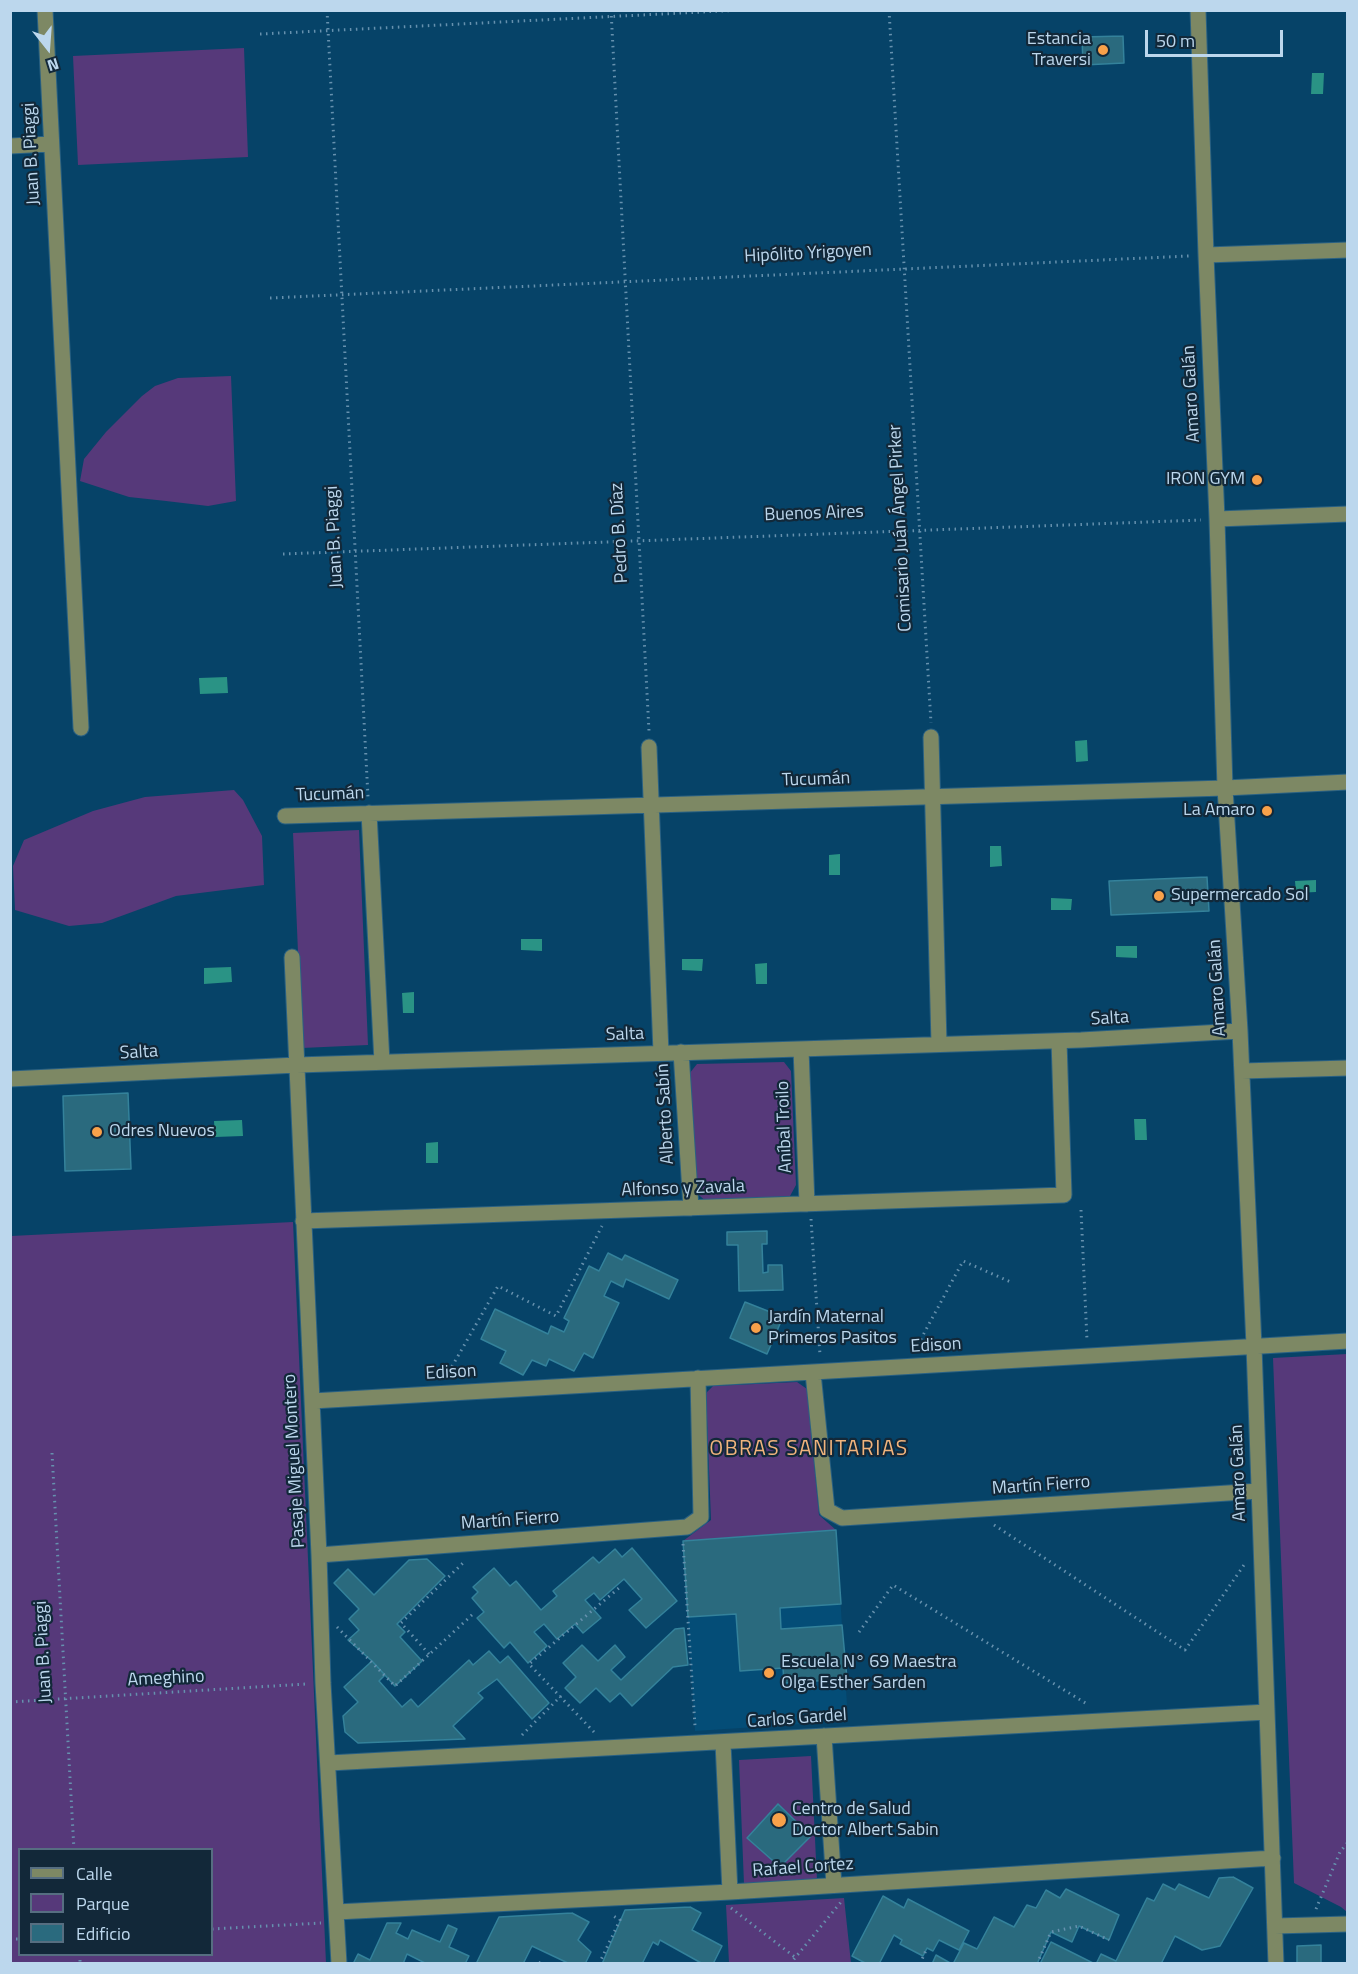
<!DOCTYPE html>
<meta charset="utf-8">
<style>
body{margin:0}
#map{position:relative;width:1358px;height:1974px;overflow:hidden;background:#064368;font-family:"Titillium Web",sans-serif}
canvas{display:block}
.frame{position:absolute;inset:0;border:12px solid #bcd7ed;pointer-events:none}
.legend{position:absolute;left:18px;top:1848px;width:195px;height:108px;box-sizing:border-box;background:#122839;border:2px solid #566e81;margin:0;padding:8px 10px;list-style:none;font-size:18px;color:#bcd7ed}
.legend li{display:flex;align-items:center;gap:12px;height:30px}
.legend b{width:30px;border:2px solid #566e81}
.north{position:absolute;left:18px;top:18px;width:60px;height:60px;-webkit-text-stroke:4px #122839;paint-order:stroke;rotate:163deg;font-size:16px;font-weight:700;line-height:24px;text-align:center;color:#bcd7ed}
.north::after{content:'';display:block;margin:auto;width:21px;height:27px;background:#bcd7ed;clip-path:polygon(50% 0,100% 100%,50% 72%,0 100%)}
.scale{position:absolute;left:1145px;top:30px;width:138px;height:27px;box-sizing:border-box;border:3px solid #bcd7ed;border-top:0;padding-left:8px;font-size:18px;line-height:21px;white-space:nowrap;color:#bcd7ed;-webkit-text-stroke:4px #122839;paint-order:stroke}
</style>
<div id="map">
<canvas width="1358" height="1974"></canvas>
<div class="frame"></div>
<ul class="legend">
<li><b style="height:8px;background:#7d8864"></b>Calle</li>
<li><b style="height:16px;background:#56397a"></b>Parque</li>
<li><b style="height:16px;background:#2a6a7e"></b>Edificio</li>
</ul>
<div class="north">N</div>
<div class="scale">50 m</div>
</div>
<script>
const ctx = document.querySelector('canvas').getContext('2d');
ctx.lineJoin = 'round';
function paint(path, color) { ctx.fillStyle = color; ctx.fill(path, 'evenodd'); }
const poly = rows => new Path2D(rows.map(r => 'M' + r).join(''));
function strokePath(path, color, width, dash) { ctx.strokeStyle = color; ctx.lineWidth = width; ctx.lineCap = dash ? 'butt' : 'round'; ctx.setLineDash(dash || []); ctx.stroke(path); }
function drawText(font, color, halo, rows, align = 'center') {
  ctx.font = font + ' "Titillium Web",sans-serif'; ctx.lineWidth = 4.5; ctx.setLineDash([]); ctx.textBaseline = 'middle'; ctx.strokeStyle = halo; ctx.fillStyle = color; for (const [text, x, y, turn = 0] of rows) {
    ctx.save(); ctx.translate(x, y); ctx.rotate((+turn || 0) * Math.PI / 180); ctx.textAlign = isNaN(turn) ? turn : align; if (halo) ctx.strokeText(text, 0, 0); ctx.fillText(text, 0, 0); ctx.restore();
  }
}
paint(poly([
 [836,1530,848,1721,695,1731,683,1541]
]), '#044d77');
paint(poly([
 [244,48,248,157,78,165,73,56],
 [231,376,236,501,208,506,166,501,129,497,80,481,84,459,106,432,142,396,155,386,178,378],
 [234,790,243,800,262,836,264,885,176,896,102,923,69,926,15,910,13,866,24,840,93,811,145,797],
 [359,830,368,1045,302,1048,293,833],
 [784,1062,791,1071,796,1185,790,1196,707,1202,694,1191,689,1074,697,1064],
 [293,1222,326,1963,11,1963,11,1236],
 [20,1850,212,1850,212,1954,20,1954],
 [1347,1354,1348,1354,1347,1912,1341,1907,1294,1883,1273,1358],
 [797,1382,807,1389,819,1515,836,1530,683,1541,711,1520,706,1393,713,1386],
 [811,1756,817,1880,744,1884,739,1760],
 [844,1898,851,1963,729,1963,726,1905]
]), '#56397a');
paint(poly([
 [1312,73,1324,73,1323,94,1311,94],
 [227,677,228,693,200,694,199,678],
 [1087,740,1088,761,1076,762,1075,741],
 [990,846,1001,846,1002,866,990,867],
 [840,854,840,875,829,875,829,855],
 [1316,880,1316,892,1296,893,1295,881],
 [1051,898,1072,899,1071,910,1051,910],
 [521,939,542,939,542,951,521,950],
 [1116,946,1137,946,1137,958,1116,957],
 [682,959,703,959,702,971,682,970],
 [767,963,767,984,756,984,755,964],
 [231,967,232,982,204,984,204,968],
 [414,992,414,1013,403,1013,402,993],
 [1134,1119,1146,1119,1147,1140,1135,1140],
 [242,1120,243,1136,215,1137,214,1121],
 [438,1142,438,1163,426,1163,426,1143]
]), '#2a9385');
const building = poly([
 [1123,36,1124,63,1083,65,1082,37,1123,36],
 [1207,877,1209,911,1111,915,1109,881,1207,877],
 [128,1093,131,1169,65,1171,63,1096,128,1093],
 [767,1231,767,1244,762,1244,763,1273,768,1272,768,1265,782,1265,783,1290,739,1291,738,1245,727,1245,727,1232,767,1231],
 [608,1253,622,1260,625,1255,678,1280,669,1299,626,1279,623,1287,611,1281,604,1296,619,1303,593,1358,584,1353,574,1371,549,1359,546,1366,532,1360,523,1375,500,1363,506,1351,481,1339,495,1309,548,1334,551,1326,564,1332,569,1321,564,1318,589,1266,599,1271,608,1253],
 [745,1302,783,1317,767,1354,730,1338,745,1302],
 [836,1530,841,1604,780,1608,781,1629,842,1625,847,1679,784,1683,783,1668,740,1671,736,1614,688,1617,683,1541,836,1530],
 [632,1548,677,1601,646,1628,629,1610,642,1599,624,1579,600,1600,594,1593,585,1600,601,1618,583,1633,575,1624,557,1639,544,1624,534,1632,547,1646,528,1663,510,1642,504,1648,477,1618,484,1612,472,1598,478,1592,473,1587,494,1568,510,1586,516,1581,541,1610,557,1596,553,1591,593,1557,599,1563,615,1549,622,1557,632,1548],
 [427,1559,445,1576,397,1624,405,1632,400,1637,422,1661,395,1686,372,1661,348,1640,359,1630,349,1619,359,1609,334,1583,348,1569,374,1595,409,1560,427,1559],
 [684,1628,688,1665,673,1667,632,1706,620,1693,610,1702,596,1688,580,1703,565,1688,576,1677,563,1663,582,1645,598,1661,615,1645,625,1657,611,1670,621,1680,675,1629,684,1628],
 [489,1651,500,1663,508,1656,549,1703,532,1719,497,1679,478,1693,483,1698,453,1726,465,1739,358,1743,345,1732,343,1716,358,1702,344,1687,372,1661,385,1675,379,1681,402,1707,411,1699,418,1707,469,1660,473,1665,489,1651],
 [778,1804,811,1836,780,1867,747,1838,778,1804],
 [1233,1877,1253,1888,1220,1946,1202,1950,1175,1936,1161,1964,1096,1964,1101,1954,1116,1961,1147,1898,1154,1901,1163,1884,1175,1890,1179,1884,1209,1898,1219,1878,1233,1877],
 [1066,1889,1119,1915,1109,1940,1079,1926,1072,1942,1051,1932,1037,1964,953,1964,964,1943,977,1949,994,1917,1014,1927,1027,1905,1036,1908,1046,1890,1060,1898,1066,1889],
 [883,1896,904,1908,908,1899,969,1931,959,1950,939,1940,933,1951,927,1948,923,1956,900,1944,902,1940,894,1935,879,1964,867,1964,852,1956,883,1896],
 [690,1907,701,1913,692,1930,722,1946,713,1964,703,1964,660,1940,658,1945,653,1942,642,1964,602,1964,625,1910,690,1907],
 [572,1913,589,1922,578,1940,591,1952,585,1964,570,1964,532,1946,523,1964,476,1964,499,1917,572,1913],
 [387,1923,401,1923,396,1933,408,1939,412,1930,440,1942,448,1925,457,1929,449,1947,469,1956,465,1964,427,1964,407,1954,403,1964,353,1964,358,1954,370,1960,387,1923],
 [1051,1942,1095,1964,1040,1964,1051,1942],
 [1321,1945,1321,1964,1297,1964,1297,1946,1321,1945],
 [936,1955,952,1964,932,1964,936,1955]
]);
paint(building, '#2a6a7e');
strokePath(building, '#34829b', 1.5);
const minor = poly([
 [45,10,81,728],
 [1198,10,1206,255,1217,519,1225,788,1240,1031,1254,1346,1276,1964],
 [10,146,51,144],
 [1206,255,1348,250],
 [1217,519,1348,514],
 [931,737,939,1044],
 [649,747,661,1053],
 [369,813,382,1062],
 [285,816,1225,788,1348,782],
 [292,957,319,1555,323,1683,339,1964],
 [801,1049,807,1204],
 [681,1052,691,1208],
 [1242,1071,1348,1068],
 [10,1079,297,1065,1081,1040,1240,1031],
 [303,1221,1064,1195,1059,1041],
 [813,1373,827,1510,842,1518,1259,1491],
 [312,1401,1348,1341],
 [319,1555,687,1527,701,1517,698,1378],
 [824,1736,834,1885],
 [723,1743,730,1892],
 [329,1763,1267,1712],
 [336,1912,730,1892,1273,1858],
 [1275,1926,1348,1924]
]);
strokePath(minor, '#2a6183', 17);
strokePath(poly([
 [327,10,368,797],
 [611,10,649,731],
 [889,10,931,723],
 [260,34,742,10],
 [270,298,1189,256],
 [283,554,1201,520],
 [1081,1210,1087,1340],
 [811,1219,820,1355],
 [915,1350,963,1261,1013,1283],
 [446,1377,498,1286,556,1316,602,1226],
 [52,1453,74,1850],
 [994,1525,1185,1650,1244,1565],
 [683,1544,695,1726],
 [337,1627,395,1686,473,1614],
 [859,1632,893,1585,1087,1704],
 [429,1654,401,1623,465,1561],
 [10,1702,306,1684],
 [594,1732,529,1664,619,1588],
 [522,1735,561,1696],
 [731,1908,796,1958],
 [1316,1909,1340,1852,1348,1842],
 [212,1929,321,1923],
 [10,1939,20,1939],
 [80,1954,80,1964],
 [535,1964,536,1961,542,1964],
 [599,1964,620,1920,612,1915],
 [790,1964,841,1902],
 [920,1964,927,1948],
 [1037,1964,1051,1932,1079,1926,1109,1940]
]), '#6691ae', 3, [1.5, 4.5]);
strokePath(minor, '#7d8864', 15);
for (const [x, y, r, color] of [
 [1103,50,6,"#f8a14a"],
 [1257,480,6,"#f8a14a"],
 [1267,811,6,"#f8a14a"],
 [1159,896,6,"#f8a14a"],
 [97,1132,6,"#f8a14a"],
 [756,1328,6,"#f8a14a"],
 [769,1673,6,"#f8a14a"],
 [779,1820,8,"#f8a14a"]
]) { const dot = new Path2D(); dot.arc(x, y, r, 0, 2 * Math.PI); ctx.fillStyle = color; ctx.fill(dot); strokePath(dot, '#122839', 2); }
drawText('18px', '#bcd7ed', '#122839', [
 ["Estancia",1091,40,"right"],
 ["Traversi",1091,61,"right"],
 ["IRON GYM",1245,480,"right"],
 ["La Amaro",1255,811,"right"],
 ["Supermercado Sol",1171,896],
 ["Odres Nuevos",109,1132],
 ["Jardín Maternal",768,1318],
 ["Primeros Pasitos",768,1339],
 ["Escuela N° 69 Maestra",781,1663],
 ["Olga Esther Sarden",781,1684],
 ["Centro de Salud",792,1810],
 ["Doctor Albert Sabin",792,1831]
], 'left');
drawText('18px', '#bcd7ed', '#122839', [
 ["Juan B. Piaggi",32,154,-93],
 ["Hipólito Yrigoyen",808,254,-3],
 ["Amaro Galán",1192,394,-93],
 ["Buenos Aires",814,514,-2],
 ["Comisario Juán Ángel Pirker",901,528,-93],
 ["Pedro B. Díaz",620,533,-93],
 ["Juan B. Piaggi",335,537,-93],
 ["Tucumán",816,780,-2],
 ["Tucumán",330,795,-2],
 ["Amaro Galán",1218,988,-93],
 ["Salta",1110,1019,-3],
 ["Salta",625,1035,-2],
 ["Salta",139,1053,-3],
 ["Alberto Sabín",666,1114,-93],
 ["Aníbal Troilo",785,1127,-92],
 ["Alfonso y Zavala",683,1189,-2],
 ["Edison",936,1346,-3],
 ["Edison",451,1373,-3],
 ["Pasaje Miguel Montero",295,1461,-93],
 ["Amaro Galán",1239,1473,-92],
 ["Martín Fierro",1041,1486,-4],
 ["Martín Fierro",510,1521,-4],
 ["Juan B. Piaggi",44,1652,-93],
 ["Ameghino",166,1679,-3],
 ["Carlos Gardel",797,1719,-4],
 ["Rafael Cortez",803,1868,-4]
]);
ctx.letterSpacing = '1.5px';
drawText('21px', '#f1b47d', '#122839', [
 ["OBRAS SANITARIAS",809,1450]
]);
ctx.letterSpacing = '0px';
</script>
